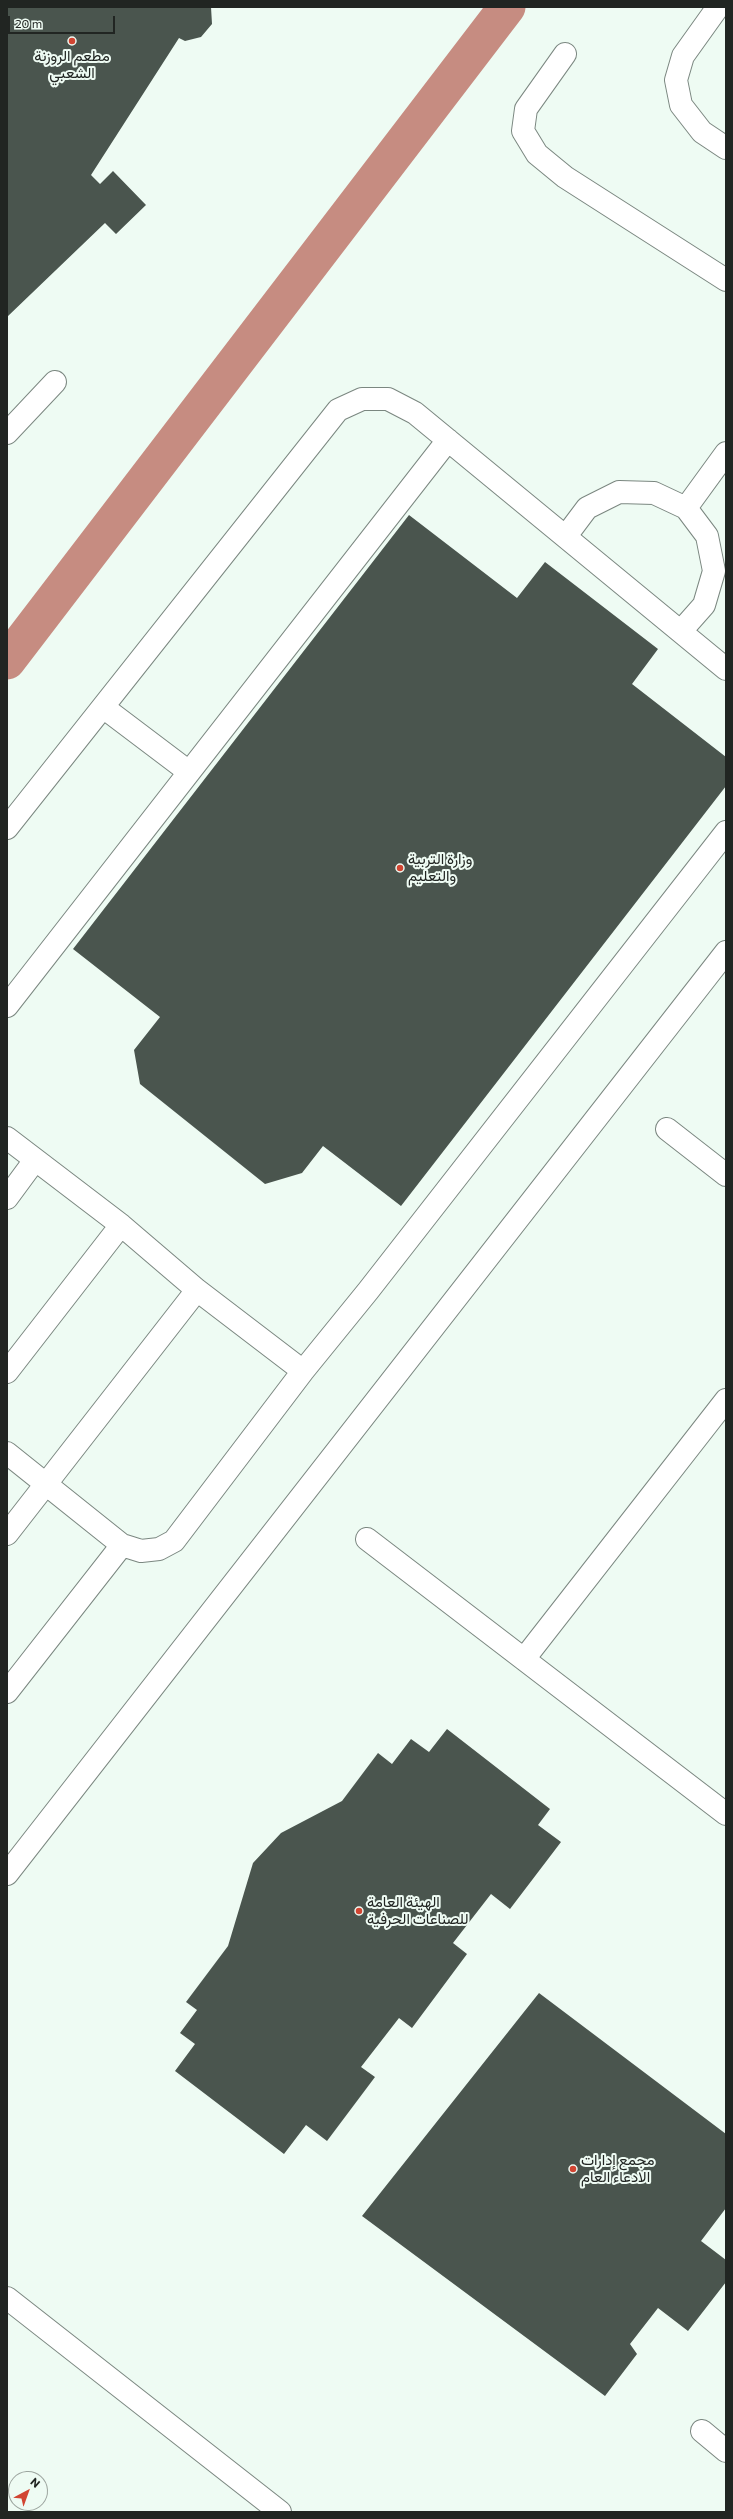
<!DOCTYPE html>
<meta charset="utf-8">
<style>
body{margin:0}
#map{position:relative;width:733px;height:2519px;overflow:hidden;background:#eefbf3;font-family:Commissioner,sans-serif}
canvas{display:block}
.frame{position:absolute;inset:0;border:8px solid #212522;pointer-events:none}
.north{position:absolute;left:8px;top:2471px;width:40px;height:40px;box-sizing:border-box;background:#eefbf3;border:1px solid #9ca59f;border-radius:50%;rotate:41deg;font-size:11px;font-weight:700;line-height:16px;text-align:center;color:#212522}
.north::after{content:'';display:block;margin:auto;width:14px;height:18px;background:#d14532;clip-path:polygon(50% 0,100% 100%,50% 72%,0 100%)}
.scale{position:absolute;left:8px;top:16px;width:107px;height:18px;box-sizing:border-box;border:2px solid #212522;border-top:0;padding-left:5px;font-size:12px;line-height:14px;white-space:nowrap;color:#212522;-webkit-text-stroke:3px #eefbf3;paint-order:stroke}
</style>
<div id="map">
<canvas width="733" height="2519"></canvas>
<div class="frame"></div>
<div class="north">N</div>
<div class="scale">20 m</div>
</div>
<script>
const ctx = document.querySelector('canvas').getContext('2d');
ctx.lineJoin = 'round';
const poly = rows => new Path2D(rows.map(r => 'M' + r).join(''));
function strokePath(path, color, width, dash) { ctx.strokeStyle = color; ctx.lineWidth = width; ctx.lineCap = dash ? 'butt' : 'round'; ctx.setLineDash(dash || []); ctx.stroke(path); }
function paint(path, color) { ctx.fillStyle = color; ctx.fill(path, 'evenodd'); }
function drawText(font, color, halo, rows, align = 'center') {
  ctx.font = font + ' Commissioner,Vazirmatn,sans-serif'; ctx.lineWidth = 4; ctx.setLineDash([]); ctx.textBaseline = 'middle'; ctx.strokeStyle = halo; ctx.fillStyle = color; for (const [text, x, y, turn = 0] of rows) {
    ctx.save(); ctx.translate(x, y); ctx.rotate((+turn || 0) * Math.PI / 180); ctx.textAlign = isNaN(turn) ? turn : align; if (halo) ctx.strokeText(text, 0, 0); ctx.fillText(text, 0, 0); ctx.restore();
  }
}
strokePath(poly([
 [7,661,507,7]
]), '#c68c81', 37);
paint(poly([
 [7,7,211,7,212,24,201,37,185,41,179,38,91,175,100,184,113,171,146,205,116,234,105,223,7,317],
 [409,515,517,598,545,562,658,649,632,684,726,757,726,786,401,1206,323,1146,302,1173,265,1184,140,1084,134,1050,160,1017,73,949],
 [447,1729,550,1809,538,1825,561,1842,510,1909,491,1894,453,1943,467,1954,412,2028,399,2018,361,2067,375,2077,327,2141,306,2125,284,2154,175,2071,195,2044,180,2033,197,2010,186,2002,228,1946,253,1863,281,1833,342,1801,378,1753,392,1764,411,1739,429,1752],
 [539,1993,726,2134,726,2208,701,2241,726,2260,726,2282,688,2331,658,2308,630,2344,637,2354,605,2396,362,2216]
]), '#4a554e');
const minor = poly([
 [718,7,683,56,676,80,681,105,702,132,726,148],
 [565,54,526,109,523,131,537,154,565,177,726,280],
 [7,433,55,382],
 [686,508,726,453],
 [566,536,587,508,619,492,654,493,686,508,707,536,714,571,704,605,681,631],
 [103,707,189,772],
 [7,828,338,410,362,399,388,399,415,413,726,669],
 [7,1006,448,440],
 [667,1129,726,1175],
 [7,1138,121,1225,197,1290,303,1371],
 [7,1198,35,1160],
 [7,1372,121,1225],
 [7,1453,122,1545,141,1551,159,1549,174,1541,303,1371,368,1291,726,832],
 [7,1534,197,1290],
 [367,1539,726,1814],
 [524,1659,726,1400],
 [7,1692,122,1545],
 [7,1874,726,952],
 [7,2298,280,2512],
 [702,2431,726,2451]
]);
strokePath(minor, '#7b8780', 24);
strokePath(minor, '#fff', 22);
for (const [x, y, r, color] of [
 [72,41,4,"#d14532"],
 [400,868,4,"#d14532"],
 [359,1911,4,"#d14532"],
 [573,2169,4,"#d14532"]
]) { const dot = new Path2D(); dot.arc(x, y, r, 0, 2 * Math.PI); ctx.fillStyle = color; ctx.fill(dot); strokePath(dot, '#eefbf3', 1.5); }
drawText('15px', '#212522', '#eefbf3', [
 ["مطعم الروزنة",72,56,"center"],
 ["الشعبي",72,73,"center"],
 ["وزارة التربية",408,859],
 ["والتعليم",408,876],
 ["الهيئة العامة",367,1902],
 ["للصناعات الحرفية",367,1919],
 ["مجمع إدارات",581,2160],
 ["الادعاء العام",581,2177]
], 'left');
</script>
